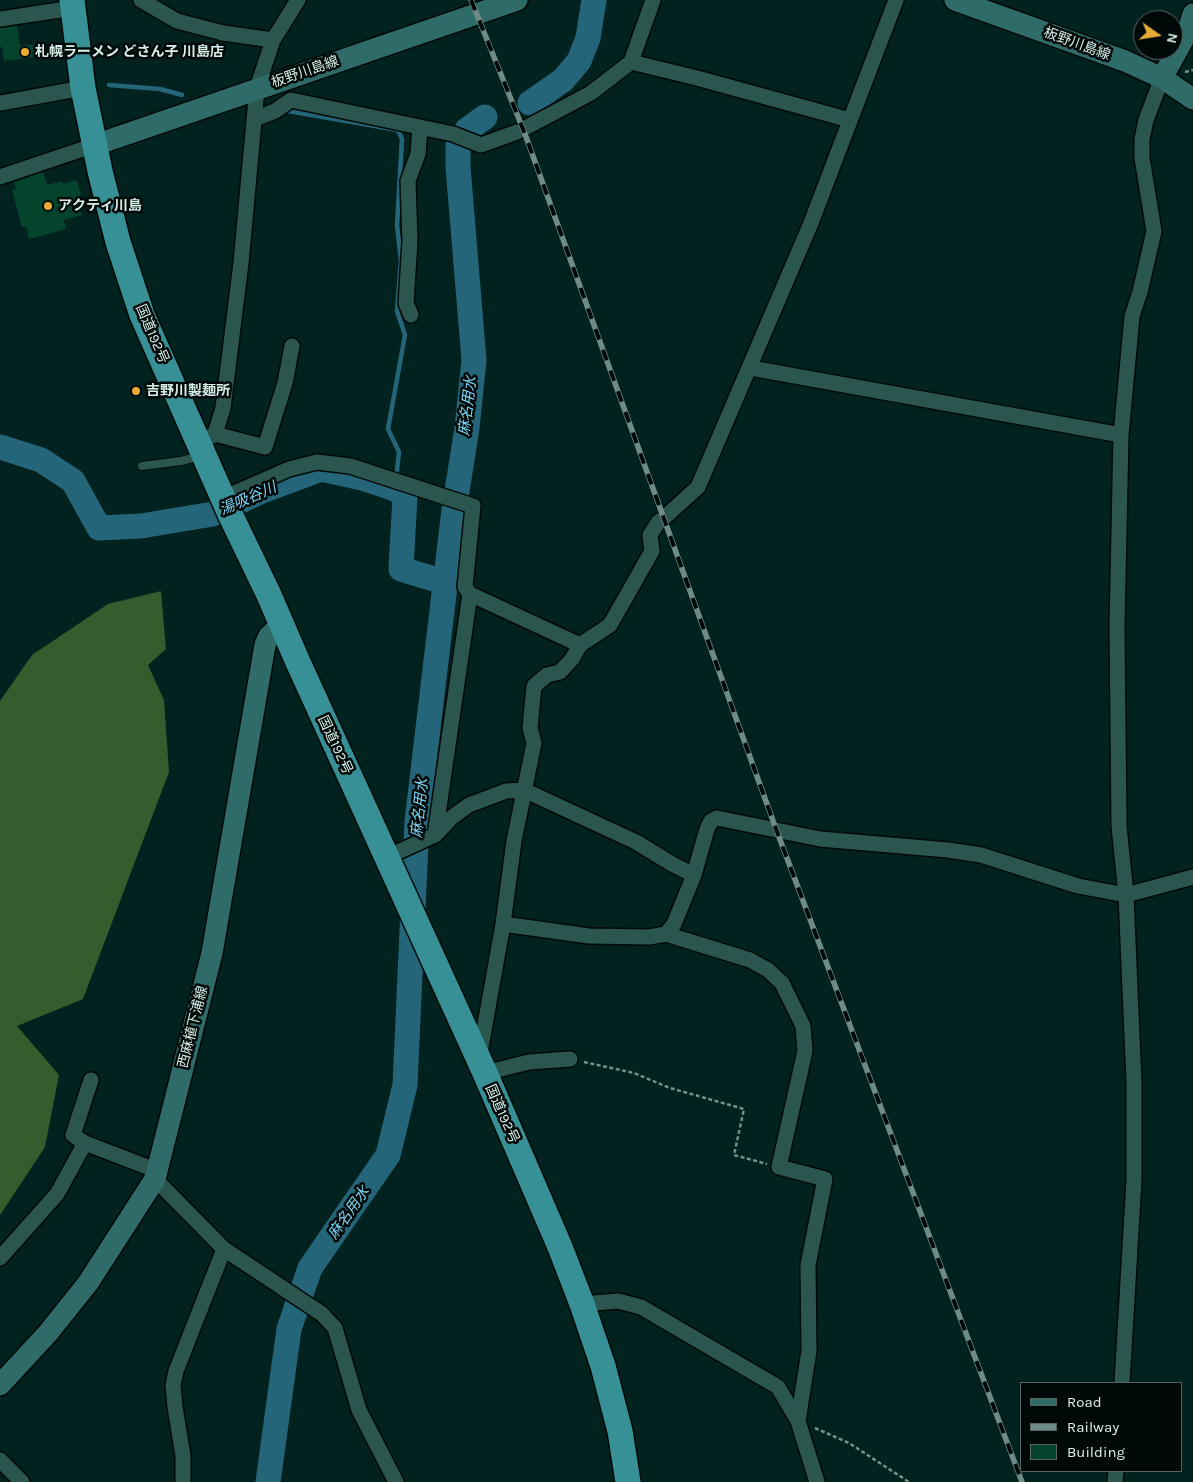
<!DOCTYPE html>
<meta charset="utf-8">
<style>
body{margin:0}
#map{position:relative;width:1193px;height:1482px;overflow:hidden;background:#01221e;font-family:Karla,sans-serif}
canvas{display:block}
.legend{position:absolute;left:1020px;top:1382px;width:162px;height:90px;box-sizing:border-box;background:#000907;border:1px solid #566461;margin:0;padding:6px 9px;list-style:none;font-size:15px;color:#d6ede9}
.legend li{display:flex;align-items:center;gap:10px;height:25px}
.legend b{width:25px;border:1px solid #566461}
.north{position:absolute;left:1133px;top:10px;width:50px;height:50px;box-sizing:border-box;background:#000907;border:1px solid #566461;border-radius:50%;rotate:103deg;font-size:14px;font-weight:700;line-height:20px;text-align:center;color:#d6ede9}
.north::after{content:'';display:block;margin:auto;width:18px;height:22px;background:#e9ab38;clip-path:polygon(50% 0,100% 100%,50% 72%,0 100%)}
</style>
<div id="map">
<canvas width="1193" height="1482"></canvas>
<ul class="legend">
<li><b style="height:6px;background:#2f6b69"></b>Road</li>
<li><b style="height:6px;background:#6f8b87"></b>Railway</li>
<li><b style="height:14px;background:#05442c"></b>Building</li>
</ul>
<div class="north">N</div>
</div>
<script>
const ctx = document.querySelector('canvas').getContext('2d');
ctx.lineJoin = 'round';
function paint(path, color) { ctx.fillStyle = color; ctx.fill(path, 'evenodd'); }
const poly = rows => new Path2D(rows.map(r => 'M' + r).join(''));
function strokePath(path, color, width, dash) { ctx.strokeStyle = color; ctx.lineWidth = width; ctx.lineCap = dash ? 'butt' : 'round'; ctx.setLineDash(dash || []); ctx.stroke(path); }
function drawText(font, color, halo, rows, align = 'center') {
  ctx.font = font + ' Karla,"Noto Sans JP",sans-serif'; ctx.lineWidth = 5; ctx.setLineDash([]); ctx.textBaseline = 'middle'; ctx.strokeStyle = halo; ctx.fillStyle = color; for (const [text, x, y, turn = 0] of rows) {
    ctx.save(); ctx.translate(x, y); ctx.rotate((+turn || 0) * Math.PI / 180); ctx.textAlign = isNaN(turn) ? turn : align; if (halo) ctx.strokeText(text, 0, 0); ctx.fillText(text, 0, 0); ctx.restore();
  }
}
paint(poly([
 [161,591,166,649,148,665,164,700,169,772,83,999,17,1026,59,1075,45,1147,0,1215,0,701,32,655,108,604]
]), '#335d2c');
strokePath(poly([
 [109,85,160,89,182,95],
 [288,111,398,130,402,139,397,226,401,260,397,311,405,335,388,429,399,452,395,489]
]), '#25657a', 4.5);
strokePath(poly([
 [530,103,563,80,579,61,588,38,594,0],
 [0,447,41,460,73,481,99,528,141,526,213,514,262,491,321,469,362,478,395,489,405,496,401,569,447,583],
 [268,1482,289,1329,310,1268,388,1155,405,1085,417,821,454,510,467,428,474,360,458,167,458,146,467,130,485,117]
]), '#25657a', 25);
paint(poly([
 [17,26,20,46,45,43,47,55,4,61,2,47,0,47,0,28],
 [43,172,47,185,62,181,63,184,77,180,81,195,77,197,82,215,64,220,66,229,29,239,26,226,22,227,12,190,16,189,14,182]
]), '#05442c');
const service = poly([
 [142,466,181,461,201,456]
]);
const minor = poly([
 [141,0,177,21,223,33,273,40],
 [0,19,73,8],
 [631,62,653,0],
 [0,103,83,88],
 [255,119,275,111,291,100,453,134,481,145,517,132],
 [527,127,591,93,631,62,697,78,850,120],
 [0,177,95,145],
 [411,315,406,303,410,241,408,181,418,154,420,127],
 [751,368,1121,435],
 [215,434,265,447,285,383,292,346],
 [199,443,215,434,223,408,241,263,257,88,273,40,298,0],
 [223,498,289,469,317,462,350,466,473,506,465,587,470,594,435,835,387,857],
 [665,517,698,487,811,223,896,0],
 [470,594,580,645],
 [435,835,451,818,469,805,506,791,524,790,636,842,672,864,694,875,707,829,711,821,717,818,820,839,948,850,981,855,1078,886,1126,895,1119,826,1117,626,1121,435,1132,316,1140,292,1154,231,1142,158,1142,139,1146,120,1162,78],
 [503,924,589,936,649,937,666,934,674,924,694,875],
 [666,934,750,960,768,970,782,983,803,1026,805,1051,779,1167,825,1179,808,1265,809,1351,798,1421],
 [479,1058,503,924,514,841,534,743,530,728,534,686,547,675,560,672,572,659,580,645,610,625,652,551,650,535,659,521],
 [485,1073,529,1062,570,1059],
 [91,1080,73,1135,85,1143,150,1168,155,1179,224,1249,322,1314,335,1328,359,1410,396,1482],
 [0,1258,57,1194,85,1143],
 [582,1304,618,1301,641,1307,778,1387,798,1421,817,1482],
 [1122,1383,1134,1180,1134,1083,1126,895,1193,877],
 [0,1460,22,1482],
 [183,1482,183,1456,175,1407,173,1385,176,1371,224,1249],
 [1115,1482,1116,1471]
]);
const secondary = poly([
 [955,0,1125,61,1162,78,1193,99],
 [1162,78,1188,31,1193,14],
 [95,145,517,0],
 [0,1385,48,1333,88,1283,155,1179,212,953,265,645,269,636,282,624]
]);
const trunk = poly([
 [72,0,83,88,100,171,118,242,142,315,230,514,269,595,297,660,485,1073,560,1247,582,1304,603,1366,620,1431,628,1482]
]);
strokePath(service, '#000a07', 10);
strokePath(minor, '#000a07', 18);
strokePath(secondary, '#000a07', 24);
strokePath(trunk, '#000a07', 28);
strokePath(poly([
 [1185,72,1193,70],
 [584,1062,634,1073,670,1088,744,1109,734,1155,767,1164],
 [815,1428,849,1443,909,1482]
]), '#74908c', 2.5, [4, 2.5]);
strokePath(service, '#2b554f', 8);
strokePath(minor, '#2b554f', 15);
strokePath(secondary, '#2f6b69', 21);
strokePath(trunk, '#369096', 25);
const rail = poly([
 [471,0,525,134,776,829,1022,1482]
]);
strokePath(rail, '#6f8b87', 5.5);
strokePath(rail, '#000907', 4, [11]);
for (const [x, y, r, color] of [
 [25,52,5,"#e9ab38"],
 [48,206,5,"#e9ab38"],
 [136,391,5,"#e9ab38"]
]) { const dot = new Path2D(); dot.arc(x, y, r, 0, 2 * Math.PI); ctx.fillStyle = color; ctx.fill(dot); strokePath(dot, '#000907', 2); }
drawText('14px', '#d6ede9', '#000907', [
 ["板野川島線",1077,44,20],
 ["板野川島線",305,72,-19],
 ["国道192号",152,334,67],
 ["国道192号",335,745,65],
 ["西麻植下浦線",193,1027,-76],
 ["国道192号",502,1114,66]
]);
drawText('bold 14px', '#d6ede9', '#000907', [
 ["札幌ラーメン どさん子 川島店",35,52],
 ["アクティ川島",58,206],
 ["吉野川製麺所",146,391]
], 'left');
drawText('italic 15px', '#7bd3f4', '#000907', [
 ["麻名用水",468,406,-83],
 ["湯吸谷川",248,499,-24],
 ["麻名用水",420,808,-84],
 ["麻名用水",349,1213,-55]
]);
</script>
